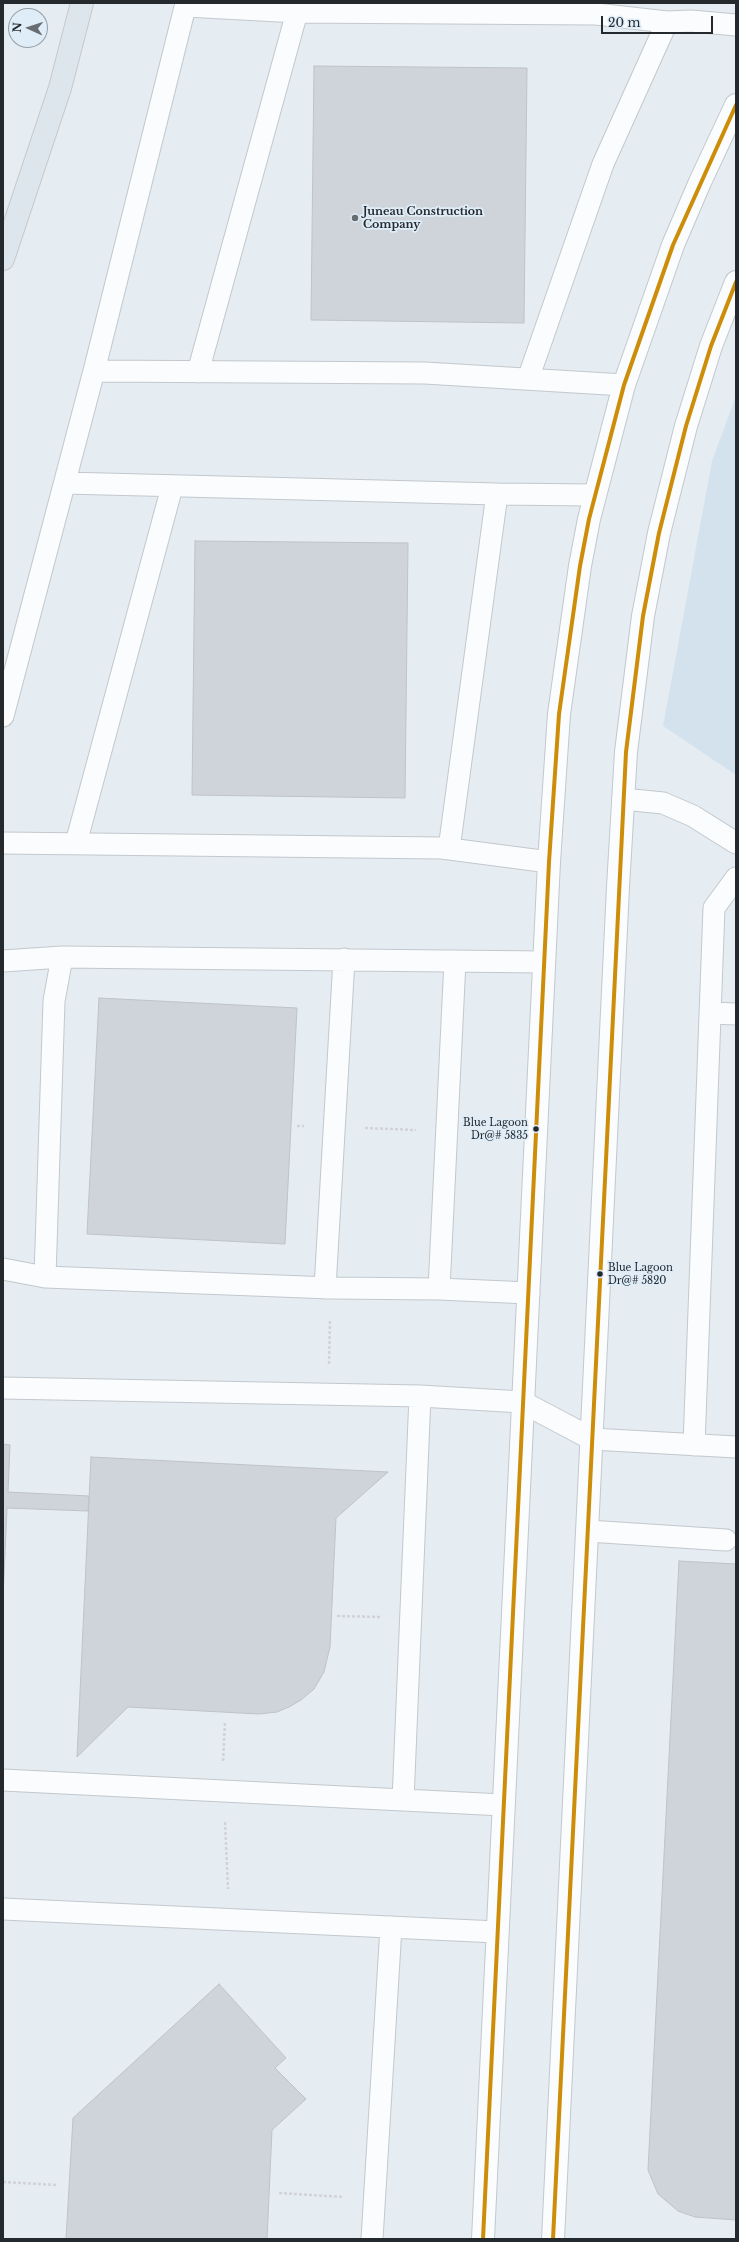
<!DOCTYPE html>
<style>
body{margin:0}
#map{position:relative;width:739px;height:2242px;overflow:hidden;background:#e5ecf2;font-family:"Libre Baskerville",serif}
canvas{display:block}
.frame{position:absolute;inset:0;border:4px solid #24292d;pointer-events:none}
.north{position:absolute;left:8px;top:8px;width:40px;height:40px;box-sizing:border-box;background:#dfedf8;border:1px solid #949fa7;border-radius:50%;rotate:273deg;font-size:11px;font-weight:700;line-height:16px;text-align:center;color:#24292d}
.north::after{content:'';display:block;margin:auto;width:14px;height:18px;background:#686d72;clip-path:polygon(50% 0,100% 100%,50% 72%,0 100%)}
.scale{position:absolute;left:601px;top:16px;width:112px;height:18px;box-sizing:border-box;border:2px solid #24292d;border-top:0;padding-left:5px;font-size:12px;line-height:14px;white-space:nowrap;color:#24292d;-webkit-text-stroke:3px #dfedf8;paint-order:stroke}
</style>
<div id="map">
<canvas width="739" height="2242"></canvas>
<div class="frame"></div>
<div class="north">N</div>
<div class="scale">20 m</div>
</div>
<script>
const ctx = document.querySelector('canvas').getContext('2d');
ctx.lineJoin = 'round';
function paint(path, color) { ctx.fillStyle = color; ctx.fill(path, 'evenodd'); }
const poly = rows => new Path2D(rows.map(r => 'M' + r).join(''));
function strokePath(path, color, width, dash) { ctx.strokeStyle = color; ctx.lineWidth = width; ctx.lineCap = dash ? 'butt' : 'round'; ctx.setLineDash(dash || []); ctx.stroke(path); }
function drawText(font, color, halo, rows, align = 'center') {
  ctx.font = font + ' "Libre Baskerville",serif'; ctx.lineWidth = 3.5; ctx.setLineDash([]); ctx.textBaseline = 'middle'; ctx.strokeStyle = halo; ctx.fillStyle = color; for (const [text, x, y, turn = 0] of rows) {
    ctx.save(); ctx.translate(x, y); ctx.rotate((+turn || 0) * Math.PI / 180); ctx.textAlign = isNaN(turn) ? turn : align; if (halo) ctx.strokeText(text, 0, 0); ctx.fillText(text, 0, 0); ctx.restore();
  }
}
paint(poly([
 [736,396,736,775,663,726,712,461]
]), '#d4e2ed');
const building = poly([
 [314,66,527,68,524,323,311,320,314,66],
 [195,541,408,543,405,798,192,795,195,541],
 [99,998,297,1008,285,1244,87,1234,99,998],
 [3,1444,10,1445,8,1492,89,1496,88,1511,7,1508,3,1598,3,1444],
 [91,1457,388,1472,336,1518,330,1647,324,1672,314,1689,301,1700,289,1707,277,1712,259,1714,128,1707,77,1757,91,1457],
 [679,1561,736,1564,736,2220,695,2217,678,2211,658,2194,648,2170,679,1561],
 [219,1984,286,2058,275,2068,306,2099,272,2130,267,2239,66,2239,73,2118,219,1984]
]);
paint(building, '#ced4d9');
strokePath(building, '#bdc3c8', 1);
const lane = poly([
 [186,3,94,371,425,373,624,385],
 [186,6,297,12,596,14,667,22,691,21,736,25],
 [198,372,297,12],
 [528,379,603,164,667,22],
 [65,483,497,494,449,849],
 [497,494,594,495],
 [3,716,94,371],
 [623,799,663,803,693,816,736,843],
 [3,843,442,848,549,862],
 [76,843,172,487],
 [3,961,62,957,544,962],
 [710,1013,736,1014],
 [3,1269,45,1277,331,1288,439,1289,529,1293],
 [45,1277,54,1001,62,957],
 [325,1288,344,959],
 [439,1289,455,961],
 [3,1388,420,1396,522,1402],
 [592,1439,736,1447],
 [694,1445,714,908,736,878],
 [588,1531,726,1540],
 [3,1780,503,1805],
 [403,1800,420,1396],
 [3,1909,497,1932],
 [372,2239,391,1927]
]);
const street = poly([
 [522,1402,592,1439],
 [483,2239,549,862,559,714,580,566,589,519,624,385,673,245,700,182,736,105],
 [553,2239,618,887,626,752,643,616,659,533,686,426,711,346,736,282]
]);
const highway = poly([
 [3,259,60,88,82,3]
]);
strokePath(lane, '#c2c8cd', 23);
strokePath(street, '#c2c8cd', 24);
strokePath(highway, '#c5c9cc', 24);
strokePath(poly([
 [297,1126,304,1126],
 [365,1128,416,1130],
 [329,1364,330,1319],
 [337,1616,380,1617],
 [223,1761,225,1722],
 [225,1822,228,1889],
 [3,2182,57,2185],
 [279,2193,344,2197]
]), '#d1d3d6', 2.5, [3, 2]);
strokePath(lane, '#fbfcfd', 21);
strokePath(street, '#fbfcfd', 22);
strokePath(highway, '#dee6ed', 22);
strokePath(poly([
 [483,2239,549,862,559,714,580,566,589,519,624,385,673,245,736,105],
 [553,2239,626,752,643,616,659,533,686,426,711,346,736,282]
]), '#cd8d09', 4);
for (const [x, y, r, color] of [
 [355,218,4,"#686d72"],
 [536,1129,3.5,"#24292d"],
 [600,1274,3.5,"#24292d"]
]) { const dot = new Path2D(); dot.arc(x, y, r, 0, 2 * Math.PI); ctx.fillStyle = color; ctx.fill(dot); strokePath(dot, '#dfedf8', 1.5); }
drawText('10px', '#24292d', '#dfedf8', [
 ["Blue Lagoon",528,1123],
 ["Dr@# 5835",528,1136],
 ["Blue Lagoon",608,1268,"left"],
 ["Dr@# 5820",608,1281,"left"]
], 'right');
drawText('bold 11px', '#24292d', '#dfedf8', [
 ["Juneau Construction",363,212],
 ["Company",363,225]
], 'left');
</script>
